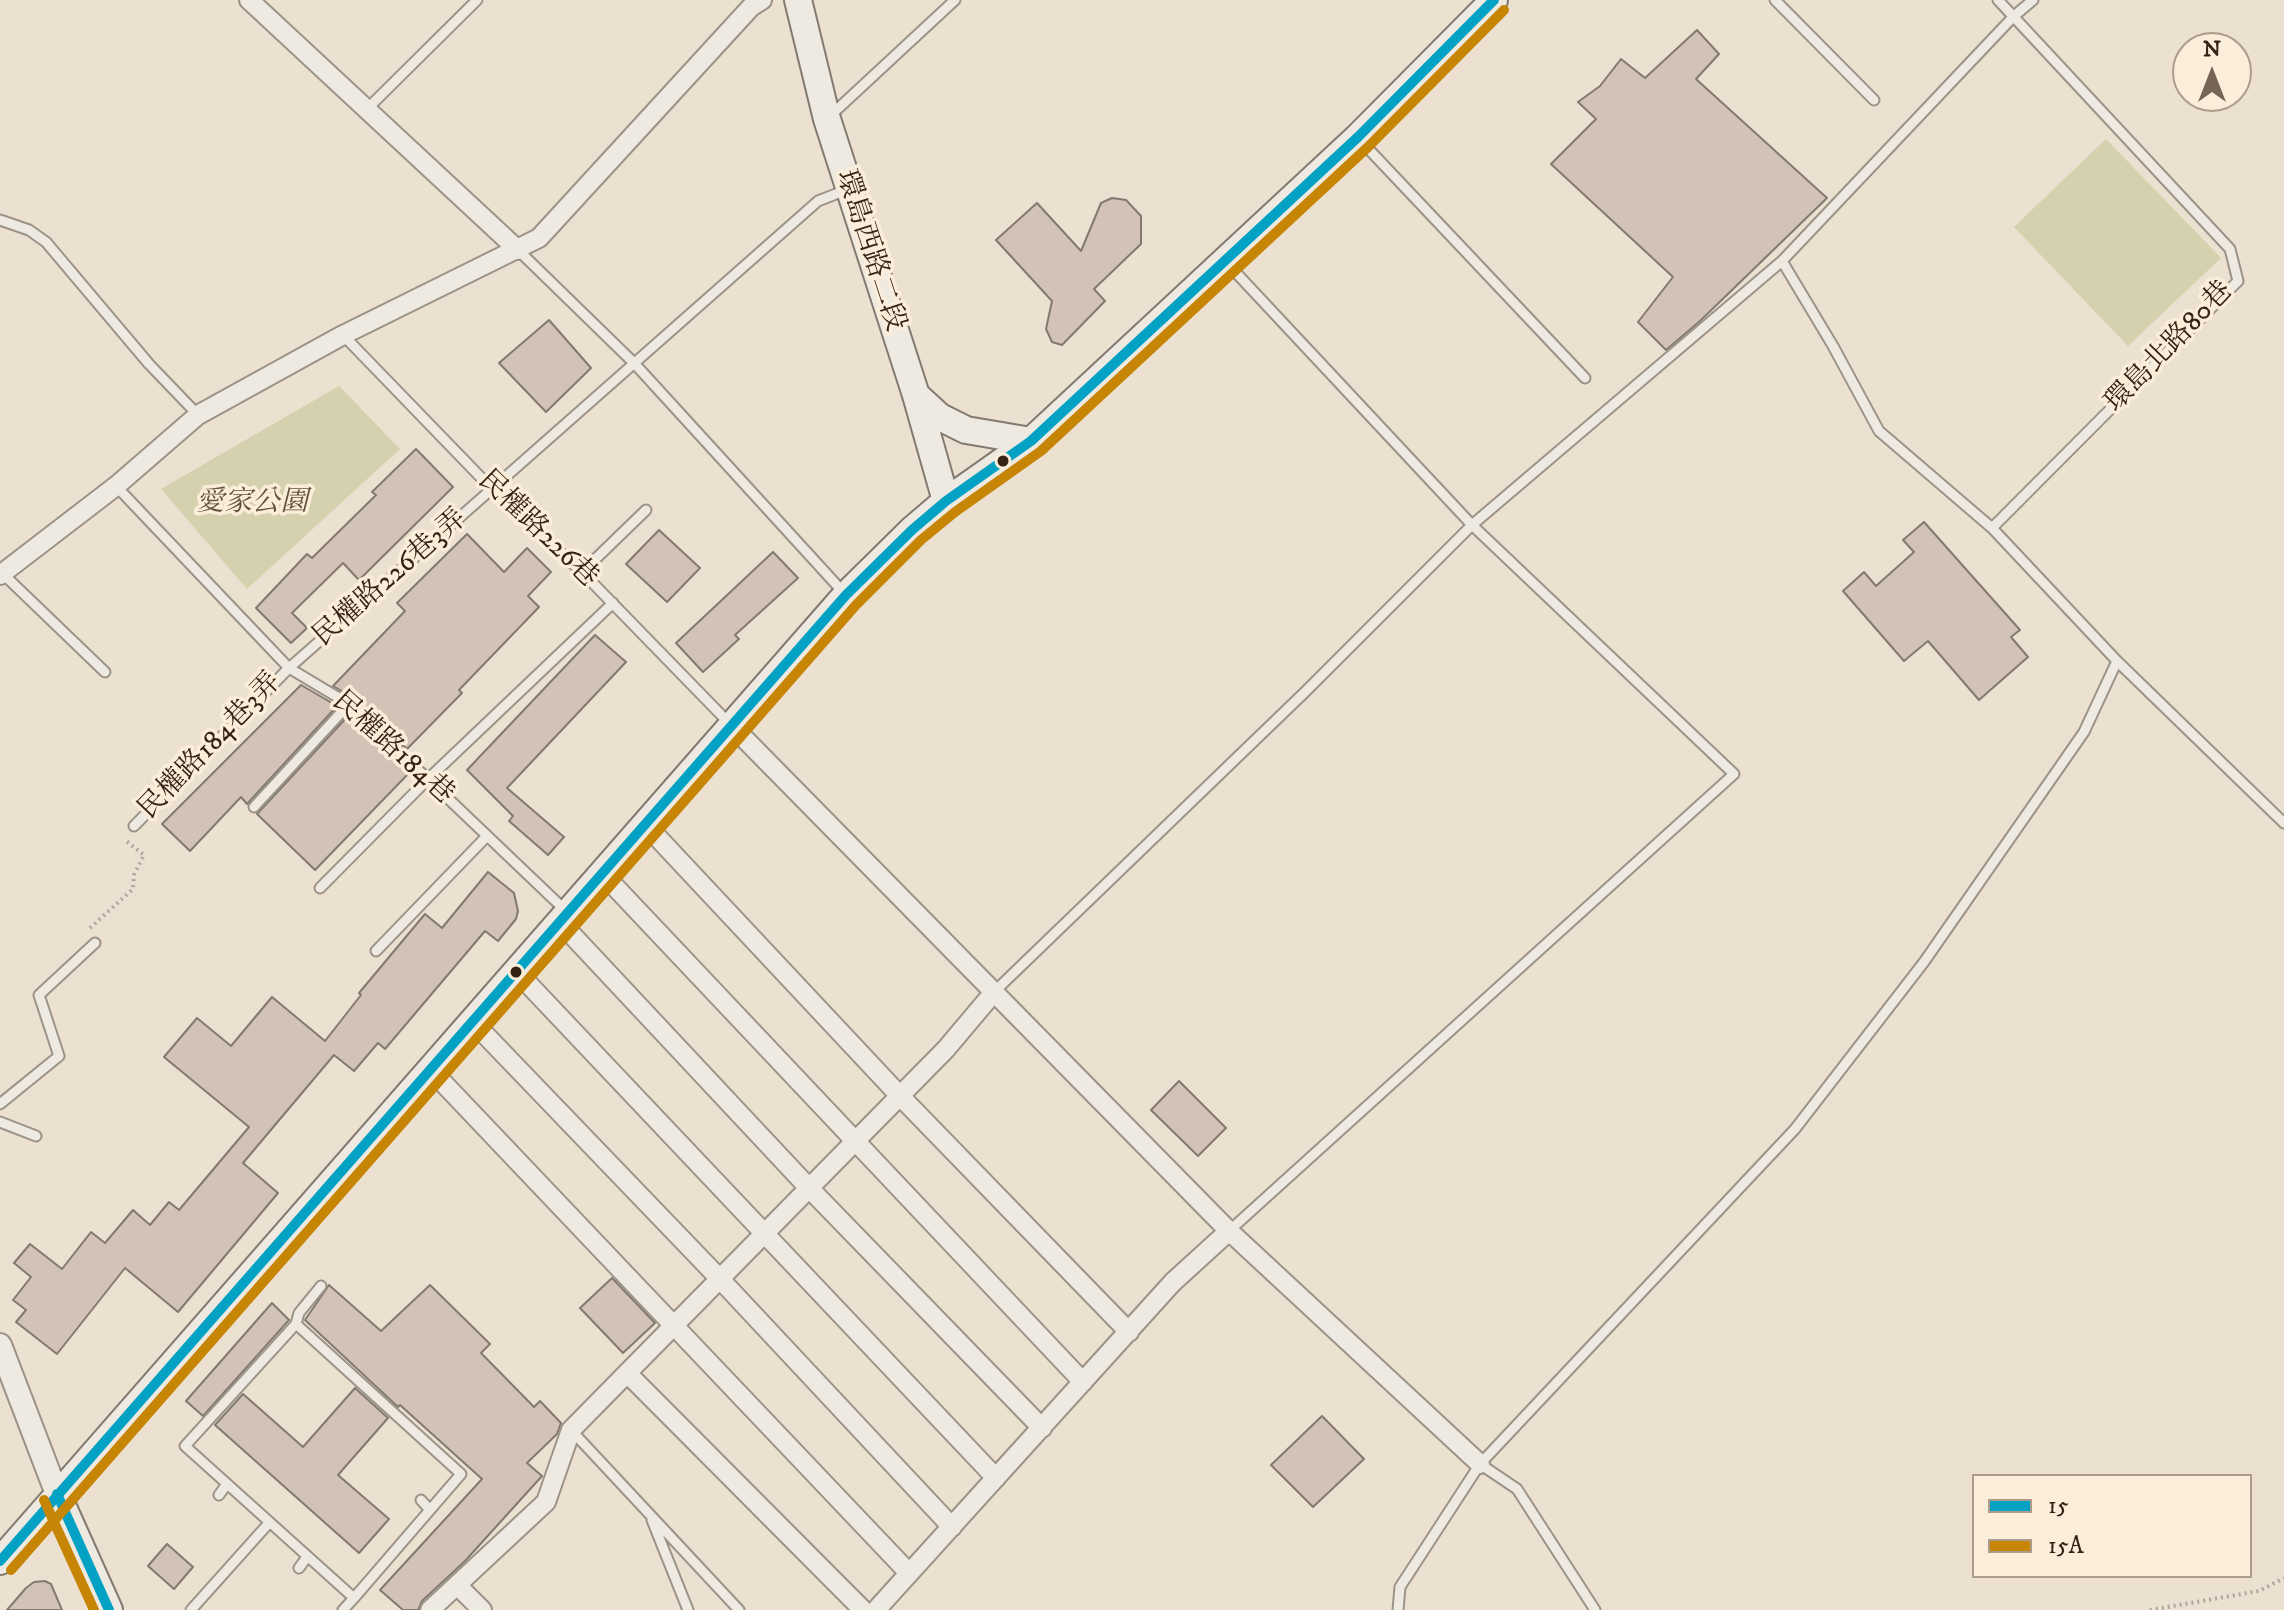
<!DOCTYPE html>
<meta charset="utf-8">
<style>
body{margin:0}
#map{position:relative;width:2284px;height:1610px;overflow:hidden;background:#ece1d0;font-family:"IM FELL DW Pica",serif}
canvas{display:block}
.legend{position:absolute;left:1972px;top:1474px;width:280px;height:104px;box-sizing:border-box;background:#faedd9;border:2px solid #ac9c8b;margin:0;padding:10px 14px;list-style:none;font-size:24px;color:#372216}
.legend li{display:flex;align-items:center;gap:16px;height:40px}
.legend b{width:40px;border:2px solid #ac9c8b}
.north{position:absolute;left:2172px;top:32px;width:80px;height:80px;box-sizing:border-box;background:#faedd9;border:2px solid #ac9c8b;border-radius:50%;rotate:0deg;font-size:22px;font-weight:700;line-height:32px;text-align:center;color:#372216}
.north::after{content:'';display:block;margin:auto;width:28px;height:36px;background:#766557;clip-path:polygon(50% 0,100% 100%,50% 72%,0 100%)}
</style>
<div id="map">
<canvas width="2284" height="1610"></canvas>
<ul class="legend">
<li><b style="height:10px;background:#03a2c5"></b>15</li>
<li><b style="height:10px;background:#c78506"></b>15A</li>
</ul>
<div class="north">N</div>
</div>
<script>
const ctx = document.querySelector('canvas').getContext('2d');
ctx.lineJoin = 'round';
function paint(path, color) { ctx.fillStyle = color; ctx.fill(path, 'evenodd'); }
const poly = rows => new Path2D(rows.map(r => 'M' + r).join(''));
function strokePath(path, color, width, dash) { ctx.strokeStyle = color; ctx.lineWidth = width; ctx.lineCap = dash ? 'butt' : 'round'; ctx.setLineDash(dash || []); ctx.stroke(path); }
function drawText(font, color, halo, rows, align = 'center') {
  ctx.font = font + ' "IM FELL DW Pica","Noto Serif TC",serif'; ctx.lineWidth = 7; ctx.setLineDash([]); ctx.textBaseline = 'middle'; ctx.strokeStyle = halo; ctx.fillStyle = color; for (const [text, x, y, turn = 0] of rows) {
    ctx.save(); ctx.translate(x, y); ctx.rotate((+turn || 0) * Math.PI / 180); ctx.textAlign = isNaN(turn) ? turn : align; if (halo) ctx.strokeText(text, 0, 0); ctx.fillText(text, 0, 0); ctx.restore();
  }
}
paint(poly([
 [2106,139,2221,258,2128,346,2014,227],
 [339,386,400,449,247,589,161,489]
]), '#d5d0ad');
const building = poly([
 [1697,30,1719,54,1696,79,1827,198,1700,321,1666,350,1638,322,1673,277,1551,164,1596,119,1578,102,1600,86,1621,59,1645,78,1697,30],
 [1112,198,1126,200,1141,216,1141,244,1094,289,1105,301,1062,345,1052,342,1046,329,1052,301,996,240,1037,203,1081,251,1101,203,1112,198],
 [549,320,591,368,546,412,499,363,549,320],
 [416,449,453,487,359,580,343,563,292,613,307,628,291,643,256,608,307,554,312,558,376,495,372,492,416,449],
 [1924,522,2020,630,2011,637,2028,657,1979,700,1928,641,1904,661,1843,591,1864,572,1876,586,1914,552,1903,540,1924,522],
 [659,530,700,568,667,602,626,564,659,530],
 [467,534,504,572,527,548,551,572,528,596,539,607,459,690,462,693,407,749,354,698,333,686,405,611,397,603,467,534],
 [773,552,798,578,735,635,739,639,703,672,676,643,773,552],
 [595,635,626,662,507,788,564,837,548,855,509,821,513,816,467,770,595,635],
 [301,685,337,706,247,804,241,797,190,851,162,824,301,685],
 [349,715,410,772,315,870,257,814,349,715],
 [488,872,514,893,518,911,516,919,498,941,485,931,385,1049,378,1043,354,1071,334,1055,243,1163,278,1193,178,1312,125,1268,57,1354,16,1322,26,1310,13,1300,31,1277,14,1263,30,1244,62,1269,91,1232,105,1243,133,1210,150,1225,169,1202,179,1210,249,1127,164,1057,197,1018,231,1046,272,997,325,1041,361,995,359,993,425,914,442,928,488,872],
 [1179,1081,1226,1128,1198,1156,1151,1110,1179,1081],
 [612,1278,655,1323,623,1353,580,1308,612,1278],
 [329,1285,381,1331,430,1285,490,1344,481,1353,534,1407,540,1401,561,1423,557,1434,527,1463,542,1476,465,1561,422,1601,418,1610,403,1610,380,1590,482,1479,400,1405,398,1407,305,1320,329,1285],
 [272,1303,289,1320,203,1416,186,1401,272,1303],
 [355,1388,388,1418,338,1475,389,1519,359,1553,215,1425,243,1394,303,1447,355,1388],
 [1322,1416,1364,1459,1313,1507,1271,1465,1322,1416],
 [167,1544,193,1567,174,1589,148,1566,167,1544],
 [45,1581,51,1584,62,1610,7,1610,26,1588,34,1582,45,1581]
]);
paint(building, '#d3c3b6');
strokePath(building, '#827a70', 2);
const service = poly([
 [1775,0,1874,100],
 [366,110,477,0],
 [830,116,955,0],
 [1360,140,1585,378],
 [0,220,29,230,46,242,149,364,198,415],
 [518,250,634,363,844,593],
 [1782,261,1833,346,1879,431,1992,528,2117,661,2284,823],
 [1226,262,1472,525,1734,774,1229,1231],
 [343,335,492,489,582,572,730,724],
 [116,486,289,668,349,704,566,911],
 [1992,528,2238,281,2230,249,1998,0],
 [582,572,646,510],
 [2,573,105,672],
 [254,807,349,704],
 [134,826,289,668,818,201,846,190],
 [320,888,428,779,613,603],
 [376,951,487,836],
 [994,992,1306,691,1472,525,1782,261,2014,16,2033,0],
 [0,1104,59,1056,39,995,95,943],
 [0,1122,36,1136],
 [296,1324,461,1474,354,1598,185,1446,296,1324],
 [296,1324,299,1313,321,1286],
 [571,1430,739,1610],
 [1480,1464,1517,1489,1595,1610],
 [219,1495,227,1484],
 [421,1500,430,1510],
 [652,1520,688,1610],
 [299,1568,307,1557],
 [191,1610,269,1523],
 [343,1610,354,1598],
 [1398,1610,1400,1587,1480,1464,1795,1129,1924,962,2084,732,2117,661]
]);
const minor = poly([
 [249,0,518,250],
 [0,575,116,486,198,415,343,335,539,238,751,7,762,0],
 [731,725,1229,1231,1480,1464],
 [645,824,900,1096,1129,1332],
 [602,873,1083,1382],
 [559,921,809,1188,1042,1428],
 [516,971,996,1478],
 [472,1021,719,1278,952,1527],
 [430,1069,909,1573],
 [627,1373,863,1610],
 [457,1585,482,1610],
 [430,1610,546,1502,571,1430,946,1049,994,992],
 [876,1610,1173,1282,1229,1231]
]);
const tertiary = poly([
 [0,1345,57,1494]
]);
const secondary = poly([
 [798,0,827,119,916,395,946,501],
 [916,395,940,417,966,430,1031,441],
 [57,1494,109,1610],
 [0,1561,846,595,912,530,946,501,1031,441,1358,137,1494,0]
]);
strokePath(service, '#9c9388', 13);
strokePath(minor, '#9c9388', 22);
strokePath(tertiary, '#9c9388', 26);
strokePath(secondary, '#827a70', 30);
strokePath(poly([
 [90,928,133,889,134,875,144,855,125,840],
 [2150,1610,2259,1591,2284,1578]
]), '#aca69f', 4, [2, 4]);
strokePath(service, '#efeae1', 9);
strokePath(minor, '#efeae1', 18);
strokePath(tertiary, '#efeae1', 22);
strokePath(secondary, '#efeae1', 26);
strokePath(poly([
 [57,1494,109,1610],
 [0,1561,846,595,912,530,946,501,1031,441,1358,137,1494,0]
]), '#03a2c5', 10);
strokePath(poly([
 [44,1500,94,1610],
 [11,1570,856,605,921,540,955,512,1041,451,1368,147,1504,10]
]), '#c78506', 10);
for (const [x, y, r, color] of [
 [1003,461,7,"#372216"],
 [516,972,7,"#372216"]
]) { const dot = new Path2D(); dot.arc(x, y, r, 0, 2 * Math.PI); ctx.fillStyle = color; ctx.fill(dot); strokePath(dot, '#faedd9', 3); }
drawText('28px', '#372216', '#faedd9', [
 ["環島西路二段",869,251,72],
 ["環島北路80巷",2170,348,-46],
 ["民權路226巷",537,530,44],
 ["民權路226巷3弄",391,579,-41],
 ["民權路184巷3弄",211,747,-46],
 ["民權路184巷",392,749,42]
]);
drawText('italic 28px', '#61523b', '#faedd9', [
 ["愛家公園",252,504]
]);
</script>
